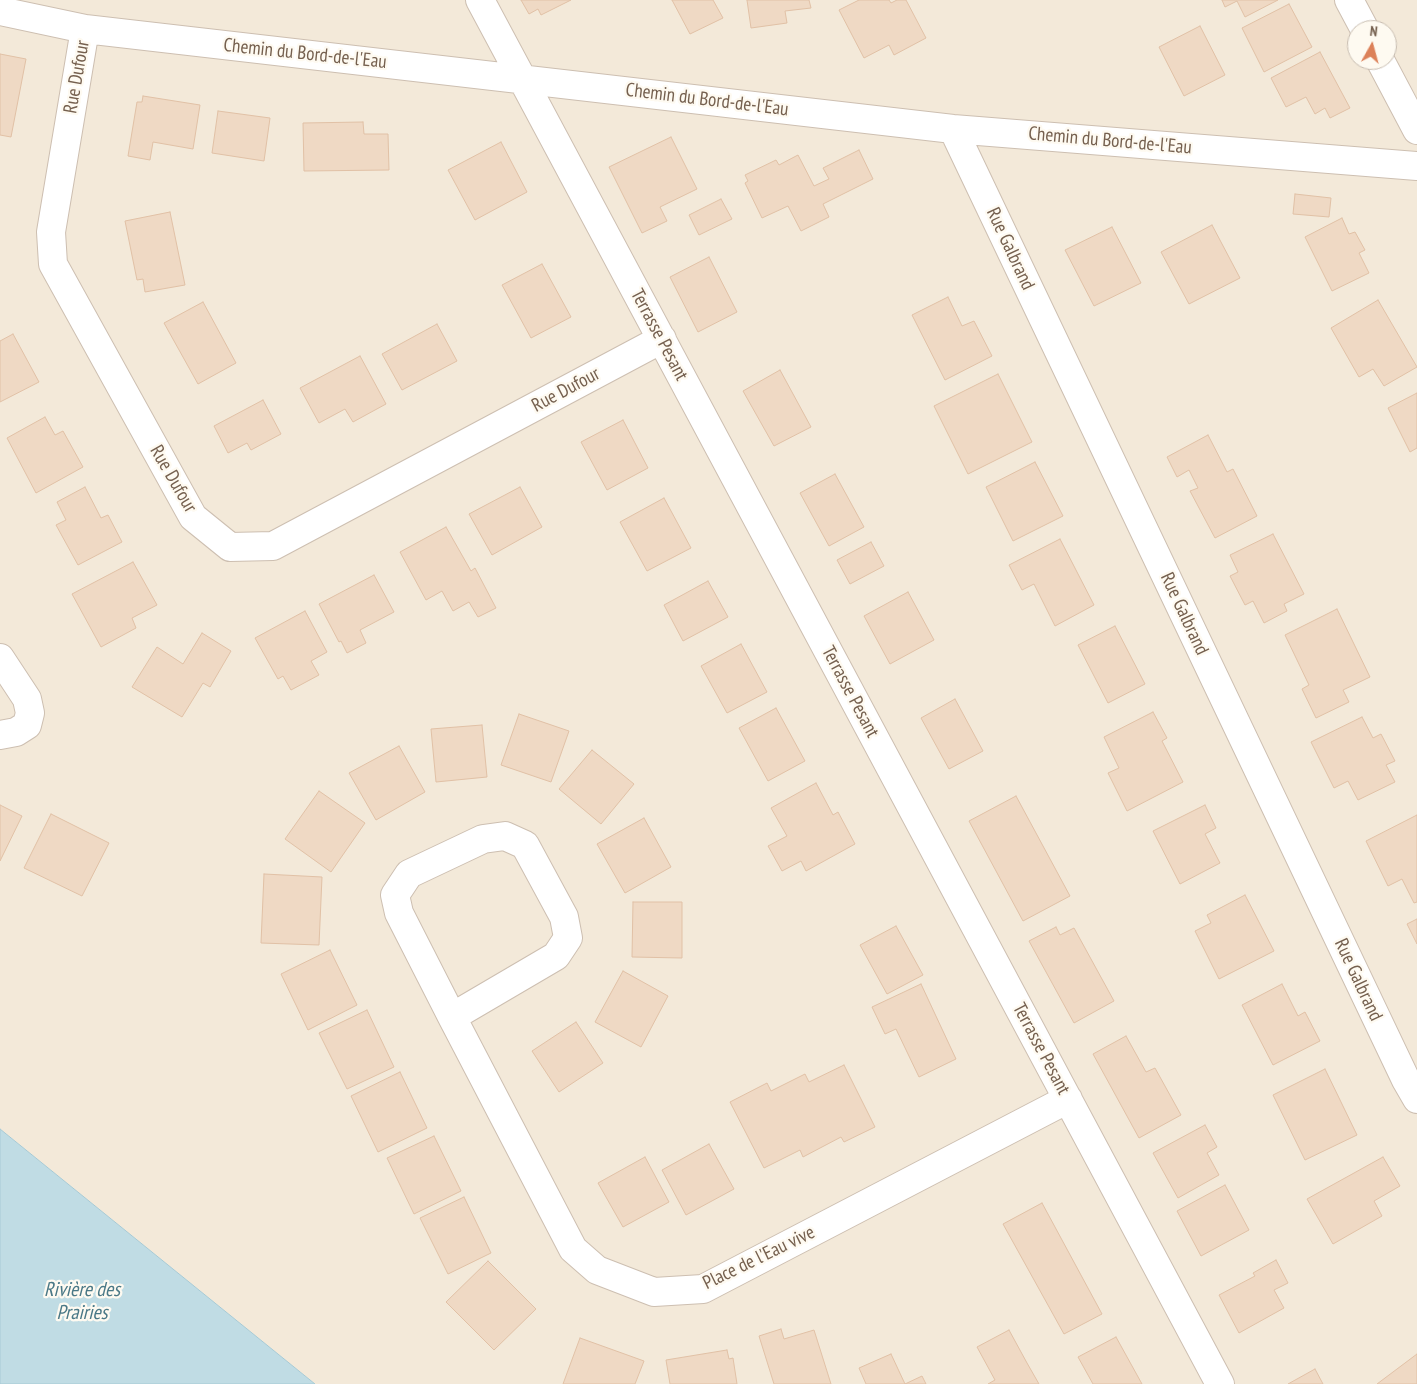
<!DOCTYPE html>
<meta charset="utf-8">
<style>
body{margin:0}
#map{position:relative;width:1417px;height:1384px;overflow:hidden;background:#fbf6eb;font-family:"PT Sans Narrow",sans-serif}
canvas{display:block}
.north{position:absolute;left:1347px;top:20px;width:50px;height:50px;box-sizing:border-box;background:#fefaf1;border:1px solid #c7bcb0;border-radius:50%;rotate:7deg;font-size:14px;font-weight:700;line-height:20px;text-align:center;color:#75604f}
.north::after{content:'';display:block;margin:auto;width:18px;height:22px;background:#dc8159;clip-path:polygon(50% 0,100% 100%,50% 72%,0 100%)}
</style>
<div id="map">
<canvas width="1417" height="1384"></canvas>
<div class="north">N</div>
</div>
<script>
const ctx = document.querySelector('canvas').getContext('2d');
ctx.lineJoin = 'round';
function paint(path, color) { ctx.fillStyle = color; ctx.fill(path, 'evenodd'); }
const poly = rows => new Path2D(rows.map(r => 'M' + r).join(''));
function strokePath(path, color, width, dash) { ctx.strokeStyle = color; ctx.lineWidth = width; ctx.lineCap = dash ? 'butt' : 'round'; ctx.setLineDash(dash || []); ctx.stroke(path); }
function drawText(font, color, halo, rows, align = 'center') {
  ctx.font = font + ' "PT Sans Narrow",sans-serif'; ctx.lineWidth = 4.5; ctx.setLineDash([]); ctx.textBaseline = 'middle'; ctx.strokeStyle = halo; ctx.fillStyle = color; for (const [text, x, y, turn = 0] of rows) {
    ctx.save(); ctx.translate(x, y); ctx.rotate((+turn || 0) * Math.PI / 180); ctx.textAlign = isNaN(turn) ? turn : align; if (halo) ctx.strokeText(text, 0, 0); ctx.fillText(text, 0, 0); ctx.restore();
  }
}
paint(poly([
 [0,0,1417,0,1417,1384,315,1384,0,1129],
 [1357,30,1387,30,1387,60,1357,60]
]), '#f3e9d9');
const water = poly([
 [0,1129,315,1384,0,1384,0,1129]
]);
paint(water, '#c0dce4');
strokePath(water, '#a7cad5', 1);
const building = poly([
 [521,0,571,0,541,15,538,9,529,14,521,0],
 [672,0,713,0,723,18,690,34,672,0],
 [747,0,809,0,811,8,785,11,787,23,751,28,747,0],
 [859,0,889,0,891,3,897,0,906,0,926,38,894,55,889,45,864,58,839,10,859,0],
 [1222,0,1278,0,1245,17,1237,1,1225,7,1222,0],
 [1289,4,1312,47,1264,72,1242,28,1289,4],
 [1200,26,1225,75,1184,96,1159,47,1200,26],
 [1320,52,1350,108,1330,118,1325,108,1315,114,1306,97,1286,107,1271,78,1320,52],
 [0,54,26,59,11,137,0,135,0,54],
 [143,96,200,105,193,149,153,142,150,160,128,156,137,102,142,102,143,96],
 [218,111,270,118,264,161,212,153,218,111],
 [363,122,364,134,388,134,389,170,304,171,303,123,363,122],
 [671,137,697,189,660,207,667,221,642,233,609,167,671,137],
 [501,142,527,192,475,220,448,170,501,142],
 [859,150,873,179,823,204,829,217,801,231,788,206,762,218,745,183,748,181,745,175,776,160,779,165,798,155,814,186,829,179,823,168,859,150],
 [1295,194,1331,198,1329,217,1293,214,1295,194],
 [721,199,732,219,699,235,689,215,721,199],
 [170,212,185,285,145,292,143,279,137,280,125,221,170,212],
 [1342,218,1349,234,1355,232,1365,250,1359,253,1369,273,1332,291,1305,237,1342,218],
 [1212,225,1240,278,1189,304,1161,252,1212,225],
 [1112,227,1141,283,1094,306,1065,250,1112,227],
 [709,257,737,312,698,332,670,277,709,257],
 [542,264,571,317,531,338,502,285,542,264],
 [948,297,962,326,974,321,992,356,945,380,912,315,948,297],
 [1378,300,1417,367,1384,386,1373,369,1359,377,1331,328,1378,300],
 [203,302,236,363,198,384,164,323,203,302],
 [437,324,457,361,402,390,382,354,437,324],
 [13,334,39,382,0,402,0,341,13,334],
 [360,356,386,404,353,422,345,409,319,423,300,388,360,356],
 [780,370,811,427,774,446,743,391,780,370],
 [998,374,1032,442,968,474,934,406,998,374],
 [1417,393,1417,448,1410,452,1388,408,1417,393],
 [263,400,281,434,251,450,247,443,228,453,214,426,263,400],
 [45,417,55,435,63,431,83,467,36,493,7,438,45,417],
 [623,420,648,468,607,490,581,442,623,420],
 [1208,435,1227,472,1233,469,1257,516,1215,538,1190,491,1198,488,1189,470,1177,477,1167,457,1208,435],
 [1035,462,1063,516,1013,541,986,487,1035,462],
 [835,474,864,527,829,546,800,493,835,474],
 [85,487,101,518,108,515,122,542,78,565,56,525,66,520,57,502,85,487],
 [520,487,542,527,492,555,469,514,520,487],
 [664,498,691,548,647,571,620,522,664,498],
 [446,527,471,571,475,568,496,608,478,617,469,602,453,611,442,591,426,600,400,552,446,527],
 [1273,534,1304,594,1284,604,1287,611,1264,623,1253,601,1245,605,1230,576,1238,572,1230,555,1273,534],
 [1060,539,1094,605,1055,626,1034,584,1022,590,1009,565,1060,539],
 [871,542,884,566,850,584,837,560,871,542],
 [133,562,157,605,132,618,136,628,101,647,72,594,133,562],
 [374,575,394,612,360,630,366,643,347,653,341,641,339,642,319,604,374,575],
 [708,581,728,617,683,641,664,605,708,581],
 [908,592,934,640,890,664,864,616,908,592],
 [1337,609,1370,677,1343,690,1349,702,1316,718,1302,689,1309,685,1285,635,1337,609],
 [305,611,327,652,311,661,319,675,291,690,283,676,278,679,255,638,305,611],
 [1115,626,1145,684,1108,703,1078,645,1115,626],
 [202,633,231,651,210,687,203,683,182,717,132,687,157,647,183,664,202,633],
 [741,644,767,692,727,713,701,666,741,644],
 [955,699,983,751,949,769,921,718,955,699],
 [776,708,805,761,768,781,739,728,776,708],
 [1153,712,1167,738,1162,741,1183,782,1127,811,1108,773,1119,768,1104,737,1153,712],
 [519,714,569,731,551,782,501,765,519,714],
 [1362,717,1373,738,1381,734,1395,761,1386,765,1395,782,1358,800,1348,781,1334,788,1311,742,1362,717],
 [482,725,487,777,436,782,431,729,482,725],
 [399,746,425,792,376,820,349,773,399,746],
 [592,750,634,784,601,824,559,789,592,750],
 [816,783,833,815,838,812,855,844,806,871,801,861,782,871,768,846,787,836,771,808,816,783],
 [319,791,365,823,331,872,285,839,319,791],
 [1016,796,1070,896,1023,921,969,821,1016,796],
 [0,805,22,816,0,861,0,805],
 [1205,805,1216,828,1205,834,1220,863,1180,884,1153,831,1205,805],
 [51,814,109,843,82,896,24,868,51,814],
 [1417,815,1417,902,1414,903,1402,879,1388,886,1366,841,1417,815],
 [644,818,671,867,625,893,597,844,644,818],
 [264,874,322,877,319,945,261,943,264,874],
 [1245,895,1274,951,1219,979,1195,931,1211,923,1207,915,1245,895],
 [633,902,682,902,682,958,632,957,633,902],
 [1417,919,1417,944,1407,924,1417,919],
 [896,926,923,975,887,994,860,945,896,926],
 [1056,927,1060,935,1074,928,1114,1001,1074,1023,1029,941,1056,927],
 [330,950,357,1005,308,1030,281,974,330,950],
 [623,971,668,996,641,1047,595,1022,623,971],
 [921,984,956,1059,919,1077,896,1029,885,1034,872,1007,921,984],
 [1282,984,1298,1016,1305,1012,1320,1041,1273,1065,1242,1005,1282,984],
 [367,1010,394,1067,347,1089,319,1033,367,1010],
 [576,1022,603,1063,559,1092,532,1051,576,1022],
 [1126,1036,1146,1072,1155,1068,1181,1115,1139,1138,1093,1054,1126,1036],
 [844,1065,875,1127,844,1142,841,1137,803,1157,800,1150,764,1168,730,1102,767,1083,771,1091,805,1074,809,1082,844,1065],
 [1325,1069,1357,1135,1305,1160,1273,1095,1325,1069],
 [400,1072,427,1128,378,1152,351,1096,400,1072],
 [1205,1125,1217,1147,1207,1153,1219,1175,1178,1198,1153,1153,1205,1125],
 [434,1136,461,1191,414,1214,387,1158,434,1136],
 [709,1144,734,1189,686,1215,662,1170,709,1144],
 [645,1157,669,1202,623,1227,598,1183,645,1157],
 [1383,1157,1400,1186,1374,1201,1382,1216,1333,1244,1307,1199,1383,1157],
 [1225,1185,1249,1230,1201,1256,1177,1211,1225,1185],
 [464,1197,491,1253,448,1274,420,1218,464,1197],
 [1042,1203,1102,1314,1064,1334,1003,1224,1042,1203],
 [1276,1260,1288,1283,1274,1290,1284,1308,1239,1333,1219,1295,1255,1276,1253,1273,1276,1260],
 [488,1261,536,1309,494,1350,446,1302,488,1261],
 [781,1329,784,1339,814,1330,831,1384,774,1384,759,1336,781,1329],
 [1009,1330,1027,1363,1039,1384,988,1384,995,1380,977,1347,1009,1330],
 [1116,1337,1142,1384,1093,1384,1078,1357,1116,1337],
 [580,1338,644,1361,635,1384,563,1384,580,1338],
 [727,1350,729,1359,733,1358,737,1384,670,1384,666,1360,727,1350],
 [891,1354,905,1384,922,1376,926,1384,866,1384,859,1368,891,1354],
 [1417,1354,1417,1384,1377,1384,1417,1354],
 [1315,1369,1323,1384,1288,1384,1315,1369]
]);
paint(building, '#efd9c4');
strokePath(building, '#e1c1a6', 1);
const minor = poly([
 [480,0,1220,1384],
 [1349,0,1365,30],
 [0,11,85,29,953,129,1417,166],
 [85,29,51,232,53,264,193,517,230,547,273,546,662,339],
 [1380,60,1417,130],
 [953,129,1406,1080,1417,1099],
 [0,658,27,699,30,713,27,725,16,732,0,735],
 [452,1017,556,956,568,938,564,917,525,845,505,836,483,839,409,874,395,895,399,913,452,1017,573,1249,597,1270,654,1292,703,1289,1068,1099]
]);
strokePath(minor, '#cdbfb1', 30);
strokePath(minor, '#fff', 28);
drawText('19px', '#75604f', '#fefaf1', [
 ["Chemin du Bord-de-l'Eau",305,54,6],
 ["Rue Dufour",77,77,-80],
 ["Chemin du Bord-de-l'Eau",707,100,7],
 ["Chemin du Bord-de-l'Eau",1110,141,5],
 ["Rue Galbrand",1010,249,65],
 ["Terrasse Pesant",659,335,62],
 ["Rue Dufour",566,390,-28],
 ["Rue Dufour",173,479,60],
 ["Rue Galbrand",1184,614,65],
 ["Terrasse Pesant",850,692,62],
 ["Rue Galbrand",1358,980,65],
 ["Terrasse Pesant",1041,1049,62],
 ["Place de l'Eau vive",759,1258,-26]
]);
drawText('italic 20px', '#4a7886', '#fefaf1', [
 ["Rivière des",82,1290],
 ["Prairies",82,1313]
]);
</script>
